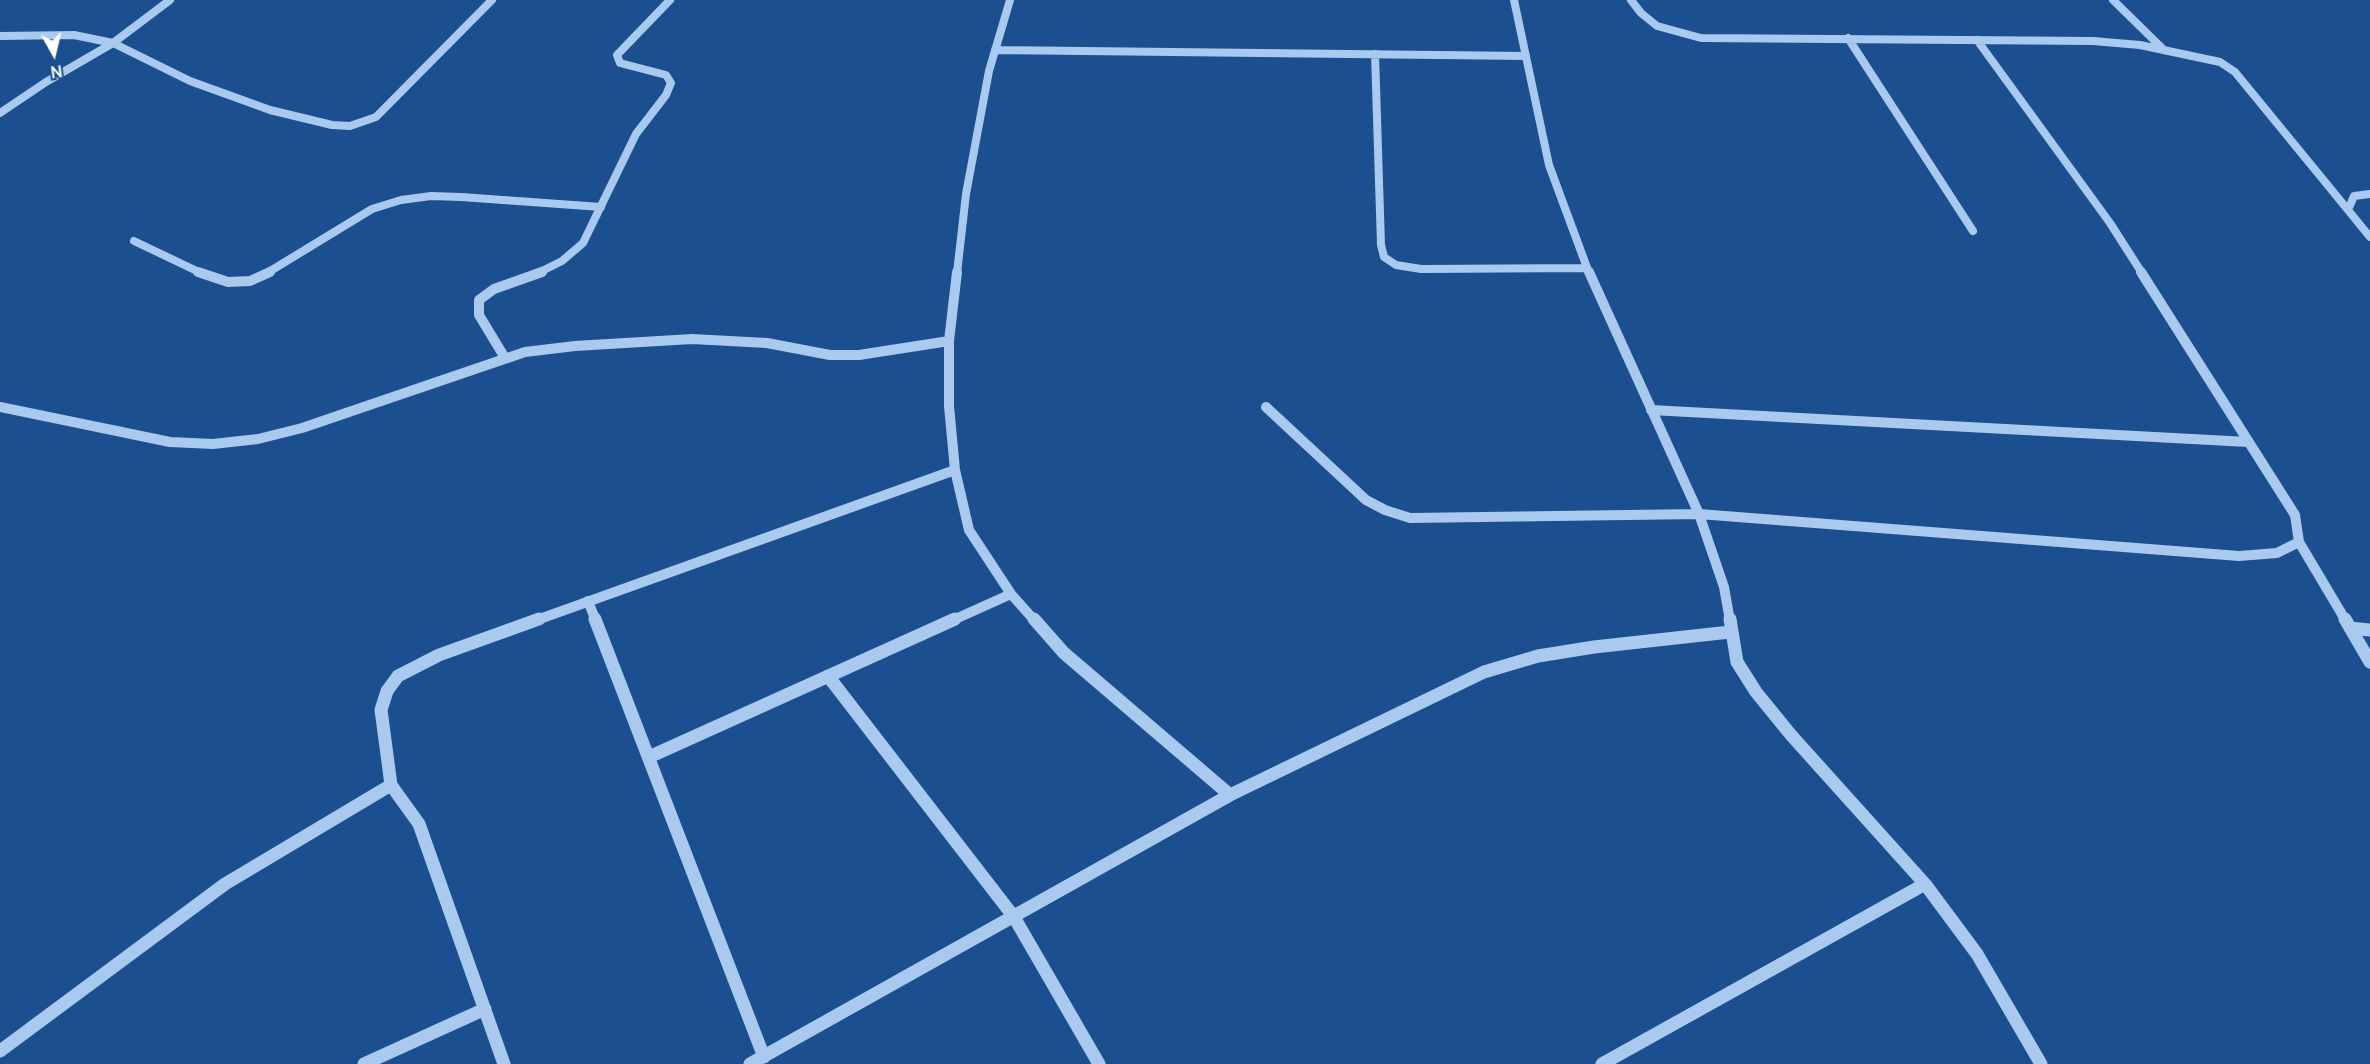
<!DOCTYPE html>
<style>
body{margin:0}
#map{position:relative;width:2370px;height:1064px;overflow:hidden;background:#1b4f8f;font-family:Manrope,sans-serif}
canvas{display:block}
.north{position:absolute;left:24px;top:24px;width:60px;height:60px;-webkit-text-stroke:4px #1b4f8f;paint-order:stroke;rotate:172deg;font-size:16px;font-weight:700;line-height:24px;text-align:center;color:#fff}
.north::after{content:'';display:block;margin:auto;width:21px;height:27px;background:#fff;clip-path:polygon(50% 0,100% 100%,50% 72%,0 100%)}
</style>
<div id="map">
<canvas width="2370" height="1064"></canvas>
<div class="north">N</div>
</div>
<script>
const ctx = document.querySelector('canvas').getContext('2d');
ctx.lineJoin = 'round';
const poly = rows => new Path2D(rows.map(r => 'M' + r).join(''));
function strokePath(path, color, width, dash) { ctx.strokeStyle = color; ctx.lineWidth = width; ctx.lineCap = dash ? 'butt' : 'round'; ctx.setLineDash(dash || []); ctx.stroke(path); }
strokePath(poly([
 [1514,0,1549,165,1589,273],
 [1631,0,1641,13,1657,26,1701,38,2093,41,2140,45,2220,62,2235,72,2348,210],
 [2113,0,2163,49],
 [0,36,74,35,113,43,190,81,270,110,332,125,350,126,376,117,492,0],
 [1848,38,1973,231],
 [1977,40,2110,223,2142,273],
 [995,50,1526,56],
 [1375,54,1381,245,1384,257,1396,265,1421,269,1587,268],
 [0,113,46,82,113,43,170,0],
 [2370,194,2354,196,2348,210,2370,237],
 [134,241,201,273],
 [267,273,372,209,401,200,431,196,461,197,601,207],
 [538,273,562,261,583,243,636,134,666,95,671,83,666,75,620,63,617,55,670,0],
 [957,273,966,194,989,71,1010,0]
]), '#a9c9ee', 8);
strokePath(poly([
 [198,272,228,282,250,281,270,272],
 [957,272,949,341,949,406,955,470,969,530,1011,594,1035,621],
 [1589,272,1699,514,1724,587,1730,621],
 [505,358,479,315,479,300,494,289,542,272],
 [0,407,170,442,213,444,258,439,302,428,525,352,575,346,692,339,767,343,830,355,859,355,949,341],
 [1266,407,1366,500,1385,510,1410,518,1699,514,2239,556,2277,553,2299,542,2295,515,2141,272],
 [1651,410,2248,442],
 [2299,542,2346,621],
 [588,601,596,621],
 [534,621,955,470],
 [951,621,1011,594]
]), '#a9c9ee', 10);
strokePath(poly([
 [595,619,764,1057],
 [1034,619,1064,653,1230,795],
 [1730,619,1737,662,1756,692,1791,735,1925,884,1977,954,2041,1064],
 [2345,619,2370,662],
 [2350,628,2370,630],
 [828,676,1014,917,1099,1064],
 [649,757,955,619],
 [0,1051,225,884,391,785],
 [364,1064,485,1009],
 [504,1064,419,824,391,785,381,710,387,691,398,676,439,655,539,619],
 [750,1064,1230,795,1484,672,1538,656,1594,647,1730,632],
 [1602,1064,1925,884]
]), '#a9c9ee', 13);
</script>
